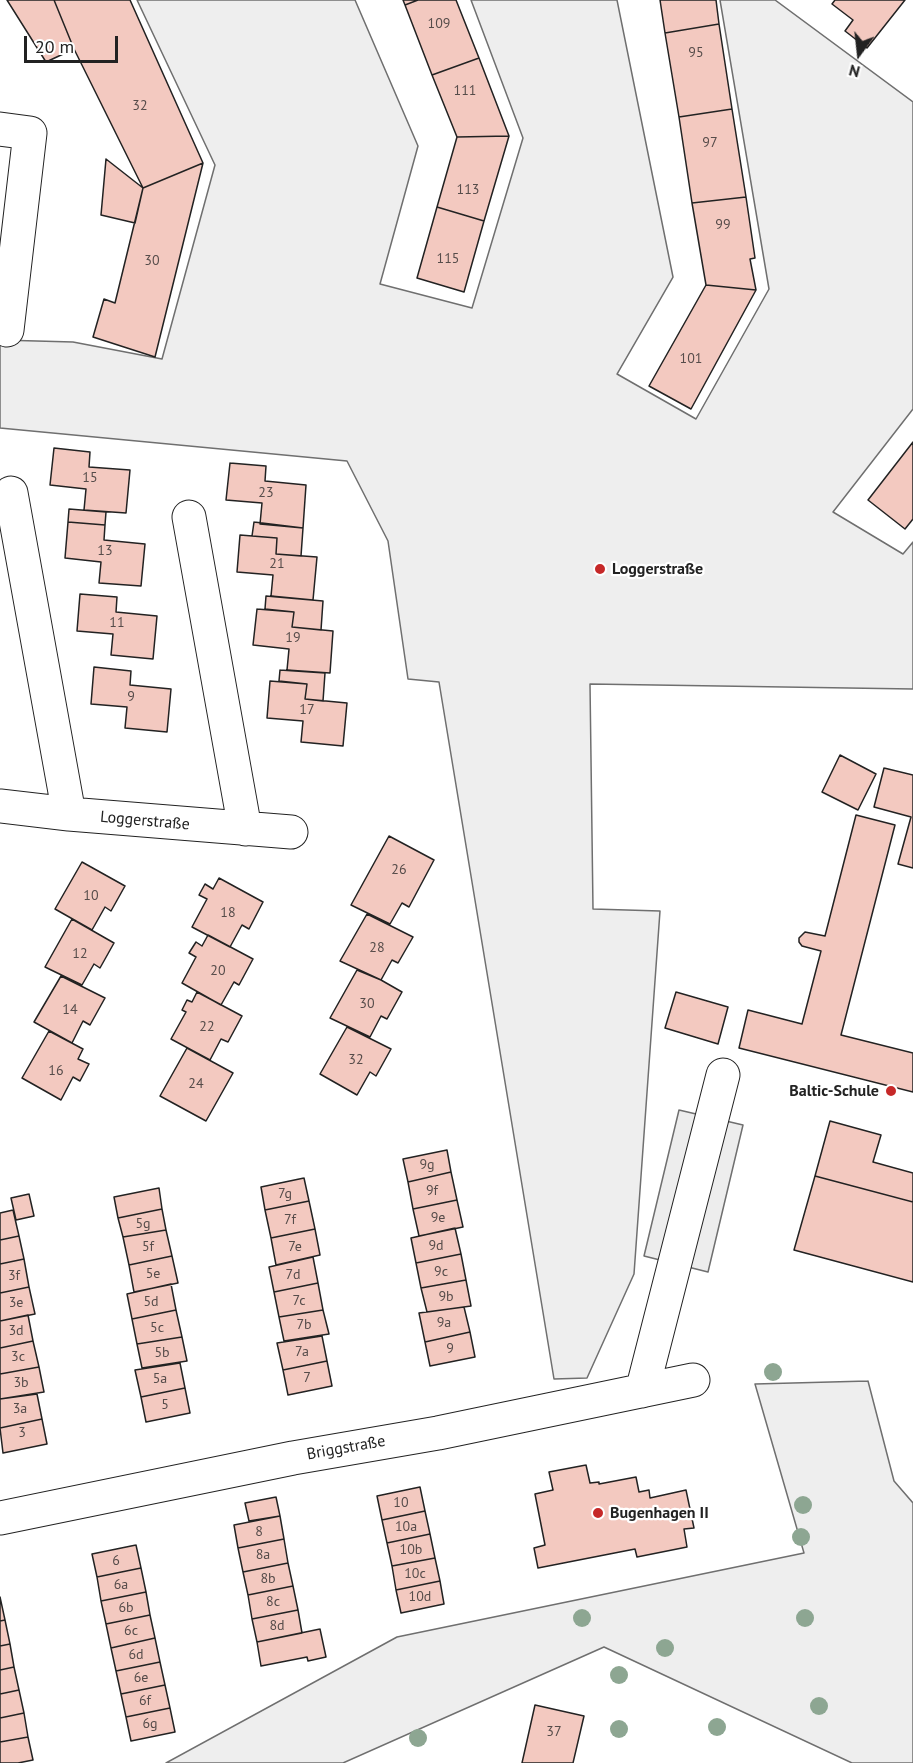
<!DOCTYPE html>
<meta charset="utf-8">
<style>
body{margin:0}
#map{position:relative;width:913px;height:1763px;overflow:hidden;background:#fff;font-family:"PT Sans",sans-serif}
canvas{display:block}
.north{position:absolute;left:829px;top:24px;width:60px;height:60px;-webkit-text-stroke:4px #fff;paint-order:stroke;rotate:195deg;font-size:16px;font-weight:700;line-height:24px;text-align:center;color:#222}
.north::after{content:'';display:block;margin:auto;width:21px;height:27px;background:#222;clip-path:polygon(50% 0,100% 100%,50% 72%,0 100%)}
.scale{position:absolute;left:24px;top:36px;width:94px;height:27px;box-sizing:border-box;border:3px solid #222;border-top:0;padding-left:8px;font-size:18px;line-height:21px;white-space:nowrap;color:#222;-webkit-text-stroke:4px #fff;paint-order:stroke}
</style>
<div id="map">
<canvas width="913" height="1763"></canvas>
<div class="north">N</div>
<div class="scale">20 m</div>
</div>
<script>
const ctx = document.querySelector('canvas').getContext('2d');
ctx.lineJoin = 'round';
function paint(path, color) { ctx.fillStyle = color; ctx.fill(path, 'evenodd'); }
const poly = rows => new Path2D(rows.map(r => 'M' + r).join(''));
function strokePath(path, color, width, dash) { ctx.strokeStyle = color; ctx.lineWidth = width; ctx.lineCap = dash ? 'butt' : 'round'; ctx.setLineDash(dash || []); ctx.stroke(path); }
function drawText(font, color, halo, rows, align = 'center') {
  ctx.font = font + ' "PT Sans",sans-serif'; ctx.lineWidth = 4.5; ctx.setLineDash([]); ctx.textBaseline = 'middle'; ctx.strokeStyle = halo; ctx.fillStyle = color; for (const [text, x, y, turn = 0] of rows) {
    ctx.save(); ctx.translate(x, y); ctx.rotate((+turn || 0) * Math.PI / 180); ctx.textAlign = isNaN(turn) ? turn : align; if (halo) ctx.strokeText(text, 0, 0); ctx.fillText(text, 0, 0); ctx.restore();
  }
}
const green = poly([
 [137,0,355,0,418,146,380,284,472,308,523,138,471,0,617,0,673,277,617,374,696,419,769,289,720,0,775,0,913,102,913,409,833,512,903,554,913,542,913,689,590,684,593,909,660,911,634,1274,587,1378,554,1379,439,682,408,679,388,541,347,461,0,428,0,340,73,342,162,359,215,165,137,0],
 [868,1381,894,1481,913,1503,913,1763,852,1763,604,1647,343,1763,166,1763,397,1637,804,1553,755,1384,868,1381]
]);
paint(green, '#eee');
strokePath(green, '#6f6f6f', 1.5);
const parking = poly([
 [679,1110,743,1125,708,1272,644,1256,679,1110]
]);
paint(parking, '#ededed');
strokePath(parking, '#6f6f6f', 1.5);
const building = poly([
 [7,0,54,0,74,49,46,62,7,0],
 [54,0,130,0,203,163,143,188,74,49,54,0],
 [403,0,418,0,405,5,403,0],
 [418,0,456,0,479,58,432,75,405,5,418,0],
 [660,0,716,0,719,24,665,33,660,0],
 [835,0,905,0,867,48,845,31,853,20,832,4,835,0],
 [719,24,732,109,679,117,665,33,719,24],
 [479,58,509,136,457,137,432,75,479,58],
 [732,109,746,197,692,203,679,117,732,109],
 [509,136,484,221,437,207,457,137,509,136],
 [106,159,143,188,135,223,101,215,106,159],
 [203,163,155,357,93,337,104,299,115,303,143,188,203,163],
 [746,197,755,258,750,259,756,290,706,285,692,203,746,197],
 [437,207,484,221,464,292,417,278,437,207],
 [706,285,756,290,691,409,649,386,706,285],
 [913,442,913,519,905,529,868,500,913,442],
 [54,448,90,452,89,467,130,470,126,513,84,510,86,489,50,485,54,448],
 [230,463,266,466,265,481,306,485,303,528,260,524,262,503,226,500,230,463],
 [69,509,106,512,105,525,68,522,69,509],
 [68,522,105,525,104,540,145,544,141,586,99,583,101,562,65,558,68,522],
 [254,522,303,528,301,556,276,554,277,538,252,536,254,522],
 [240,535,277,538,276,554,317,557,313,600,271,596,273,575,237,572,240,535],
 [80,594,117,597,116,612,157,616,153,659,111,655,113,634,77,631,80,594],
 [266,596,323,601,321,630,292,627,294,612,265,609,266,596],
 [257,609,294,612,292,627,333,631,330,673,287,670,289,649,253,645,257,609],
 [94,667,131,671,130,685,171,689,167,732,125,728,127,707,91,704,94,667],
 [280,670,325,673,323,701,305,699,307,684,279,681,280,670],
 [270,681,307,684,305,699,347,703,343,746,301,742,303,721,267,718,270,681],
 [840,755,876,774,858,810,822,792,840,755],
 [884,768,913,775,913,868,898,864,911,817,874,807,884,768],
 [856,815,895,825,841,1035,913,1053,913,1092,739,1048,748,1010,802,1024,821,951,802,946,799,942,799,938,805,932,825,936,856,815],
 [389,836,434,860,409,907,402,903,390,924,351,905,389,836],
 [82,862,125,886,111,911,105,907,92,930,55,909,82,862],
 [219,878,263,902,249,929,242,925,230,947,192,927,207,899,199,895,205,884,213,889,219,878],
 [367,914,413,937,398,963,392,960,381,980,340,961,367,914],
 [72,919,114,943,100,968,94,964,82,985,45,967,72,919],
 [208,935,253,959,239,985,234,982,221,1005,182,983,196,957,189,953,196,942,202,946,208,935],
 [357,970,381,980,402,992,387,1019,381,1016,370,1037,330,1018,357,970],
 [61,976,105,998,90,1025,83,1021,72,1043,34,1022,61,976],
 [197,992,242,1016,228,1042,221,1039,210,1060,171,1039,186,1012,182,1010,187,1000,192,1002,197,992],
 [676,992,728,1007,718,1044,665,1028,676,992],
 [347,1027,391,1049,376,1076,370,1072,357,1095,320,1074,347,1027],
 [49,1031,83,1049,78,1059,89,1064,80,1081,73,1077,61,1100,22,1078,49,1031],
 [187,1048,233,1073,206,1121,160,1096,187,1048],
 [830,1121,881,1135,873,1162,913,1173,913,1202,815,1176,830,1121],
 [447,1150,451,1172,408,1182,403,1159,447,1150],
 [451,1172,457,1200,413,1209,408,1182,451,1172],
 [815,1176,913,1202,913,1282,794,1250,815,1176],
 [304,1178,309,1201,265,1210,261,1187,304,1178],
 [159,1188,162,1209,118,1218,114,1197,159,1188],
 [29,1194,34,1216,16,1220,11,1198,29,1194],
 [457,1200,463,1227,419,1236,413,1209,457,1200],
 [309,1201,315,1229,271,1238,265,1210,309,1201],
 [162,1209,166,1230,123,1237,118,1218,162,1209],
 [13,1210,19,1236,0,1240,0,1213,13,1210],
 [455,1228,461,1254,416,1263,411,1238,455,1228],
 [315,1229,320,1255,276,1265,271,1238,315,1229],
 [166,1230,172,1256,129,1265,123,1237,166,1230],
 [19,1236,24,1259,0,1264,0,1240,19,1236],
 [461,1254,466,1280,421,1288,416,1263,461,1254],
 [172,1256,178,1283,134,1292,129,1265,172,1256],
 [313,1257,318,1283,274,1292,269,1267,313,1257],
 [24,1259,29,1287,0,1293,0,1264,24,1259],
 [466,1280,471,1306,427,1312,421,1288,466,1280],
 [318,1283,323,1310,279,1317,274,1292,318,1283],
 [171,1284,176,1310,132,1319,127,1294,171,1284],
 [29,1287,35,1314,0,1321,0,1293,29,1287],
 [464,1307,470,1332,425,1342,419,1313,464,1307],
 [176,1310,182,1337,137,1344,132,1319,176,1310],
 [323,1310,329,1334,284,1341,279,1317,323,1310],
 [28,1315,33,1341,0,1348,0,1321,28,1315],
 [470,1332,475,1357,430,1366,425,1342,470,1332],
 [322,1336,327,1361,283,1370,277,1343,322,1336],
 [182,1337,187,1361,142,1368,137,1344,182,1337],
 [33,1341,39,1367,0,1374,0,1348,33,1341],
 [327,1361,332,1386,288,1395,283,1370,327,1361],
 [180,1363,185,1388,141,1397,135,1370,180,1363],
 [39,1367,44,1392,0,1399,0,1374,39,1367],
 [185,1388,190,1413,146,1422,141,1397,185,1388],
 [37,1394,42,1419,0,1428,0,1399,37,1394],
 [42,1419,47,1444,3,1453,0,1428,42,1419],
 [586,1465,590,1483,599,1482,599,1484,636,1477,639,1492,649,1490,650,1498,686,1490,694,1528,684,1529,687,1547,637,1557,635,1549,538,1568,534,1548,545,1545,535,1494,553,1490,549,1472,586,1465],
 [420,1487,425,1511,382,1520,377,1496,420,1487],
 [276,1497,280,1516,249,1521,245,1503,276,1497],
 [425,1511,430,1534,387,1543,382,1520,425,1511],
 [280,1516,284,1539,238,1548,234,1525,280,1516],
 [430,1534,435,1558,392,1566,387,1543,430,1534],
 [284,1539,288,1563,243,1572,238,1548,284,1539],
 [136,1545,141,1568,97,1577,92,1554,136,1545],
 [435,1558,440,1581,396,1590,392,1566,435,1558],
 [288,1563,293,1586,248,1595,243,1572,288,1563],
 [141,1568,146,1592,101,1601,97,1577,141,1568],
 [440,1581,444,1604,401,1613,396,1590,440,1581],
 [293,1586,298,1610,252,1619,248,1595,293,1586],
 [146,1592,150,1615,106,1624,101,1601,146,1592],
 [0,1597,5,1620,0,1621,0,1597],
 [298,1610,302,1633,257,1642,252,1619,298,1610],
 [150,1615,155,1638,111,1648,106,1624,150,1615],
 [5,1620,10,1644,0,1646,0,1621,5,1620],
 [320,1629,326,1657,308,1661,307,1657,261,1666,257,1642,320,1629],
 [155,1638,160,1662,116,1671,111,1648,155,1638],
 [10,1644,14,1667,0,1670,0,1646,10,1644],
 [160,1662,165,1685,121,1694,116,1671,160,1662],
 [14,1667,19,1690,0,1694,0,1670,14,1667],
 [165,1685,170,1708,126,1717,121,1694,165,1685],
 [19,1690,24,1713,0,1718,0,1694,19,1690],
 [535,1705,584,1716,573,1763,522,1763,535,1705],
 [170,1708,175,1732,131,1741,126,1717,170,1708],
 [24,1713,28,1737,0,1742,0,1718,24,1713],
 [28,1737,33,1760,18,1763,0,1763,0,1742,28,1737]
]);
paint(building, '#f3c9c0');
strokePath(building, '#222', 1.5);
const minor = poly([
 [0,129,30,133,7,330],
 [11,493,69,814],
 [189,517,245,829],
 [0,806,69,814,291,832],
 [642,1391,723,1075],
 [0,1518,293,1458,438,1433,693,1380]
]);
strokePath(minor, '#222', 35);
strokePath(minor, '#fff', 33);
ctx.fillStyle = '#8da692';
for (const [x, y] of [
 [773,1372],
 [803,1505],
 [801,1537],
 [582,1618],
 [805,1618],
 [665,1648],
 [619,1675],
 [819,1706],
 [717,1727],
 [619,1729],
 [418,1738]
]) { ctx.beginPath(); ctx.arc(x, y, 9, 0, 2 * Math.PI); ctx.fill(); }
for (const [x, y, r, color] of [
 [600,569,6,"#c62828"],
 [891,1091,6,"#c62828"],
 [598,1513,6,"#c62828"]
]) { const dot = new Path2D(); dot.arc(x, y, r, 0, 2 * Math.PI); ctx.fillStyle = color; ctx.fill(dot); strokePath(dot, '#fff', 2); }
drawText('14px', '#564c4a', null, [
 ["109",439,24],
 ["95",696,53],
 ["111",465,91],
 ["32",140,106],
 ["97",710,143],
 ["113",468,190],
 ["99",723,225],
 ["115",448,259],
 ["30",152,261],
 ["101",691,359],
 ["15",90,478],
 ["23",266,493],
 ["13",105,551],
 ["21",277,564],
 ["11",117,623],
 ["19",293,638],
 ["9",131,697],
 ["17",307,710],
 ["26",399,870],
 ["10",91,896],
 ["18",228,913],
 ["28",377,948],
 ["12",80,954],
 ["20",218,971],
 ["30",367,1004],
 ["14",70,1010],
 ["22",207,1027],
 ["32",356,1060],
 ["16",56,1071],
 ["24",196,1084],
 ["9g",427,1165],
 ["9f",432,1191],
 ["7g",285,1194],
 ["9e",438,1218],
 ["7f",290,1220],
 ["5g",143,1224],
 ["9d",436,1246],
 ["5f",148,1247],
 ["7e",295,1247],
 ["9c",441,1272],
 ["5e",153,1274],
 ["7d",293,1275],
 ["3f",14,1276],
 ["9b",446,1297],
 ["7c",299,1301],
 ["5d",151,1302],
 ["3e",16,1303],
 ["9a",444,1323],
 ["7b",304,1325],
 ["5c",157,1328],
 ["3d",16,1331],
 ["9",450,1349],
 ["7a",302,1352],
 ["5b",162,1353],
 ["3c",18,1357],
 ["7",307,1378],
 ["5a",160,1379],
 ["3b",21,1383],
 ["5",165,1405],
 ["3a",20,1409],
 ["3",22,1433],
 ["10",401,1503],
 ["10a",406,1527],
 ["8",259,1532],
 ["10b",411,1550],
 ["8a",263,1555],
 ["6",116,1561],
 ["10c",415,1574],
 ["8b",268,1579],
 ["6a",121,1585],
 ["10d",420,1597],
 ["8c",273,1602],
 ["6b",126,1608],
 ["8d",277,1626],
 ["6c",131,1631],
 ["6d",136,1655],
 ["6e",141,1678],
 ["6f",145,1701],
 ["6g",150,1724],
 ["37",554,1732]
]);
drawText('bold 16px', '#222', '#fff', [
 ["Loggerstraße",612,569],
 ["Baltic-Schule",879,1091,"right"],
 ["Bugenhagen II",610,1513]
], 'left');
drawText('16px', '#222', '#fff', [
 ["Loggerstraße",145,821,5],
 ["Briggstraße",346,1448,-10]
]);
</script>
